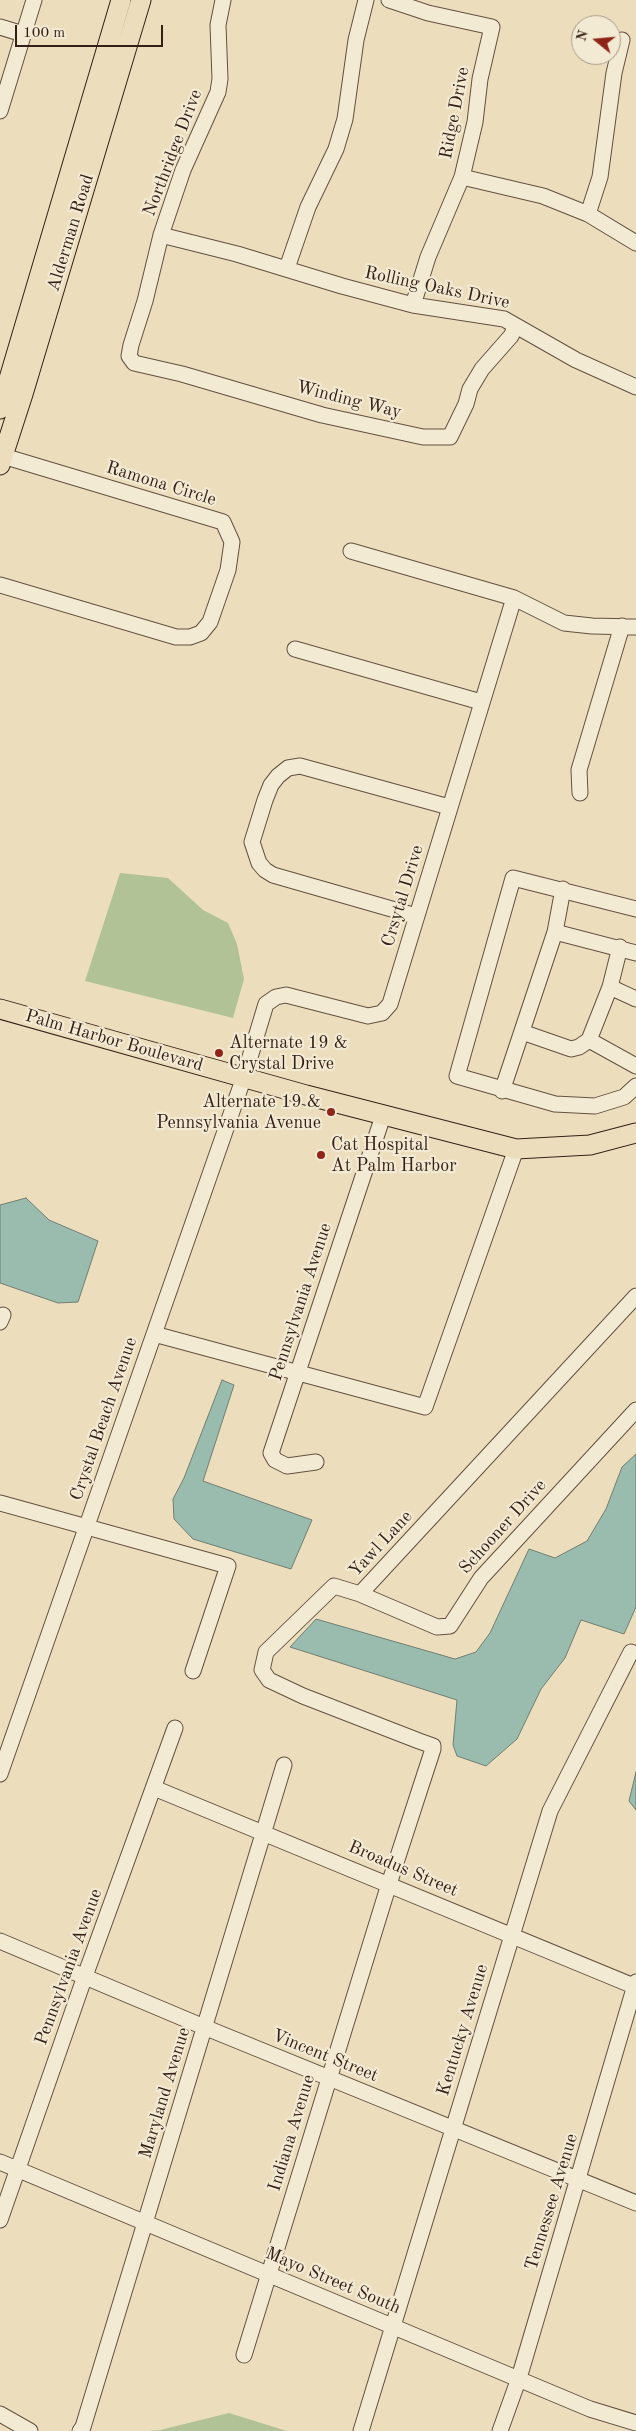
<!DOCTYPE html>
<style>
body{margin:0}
#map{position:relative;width:636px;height:2431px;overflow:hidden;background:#ecdebd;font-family:"Old Standard TT",serif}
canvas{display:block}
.north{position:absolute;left:571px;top:15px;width:50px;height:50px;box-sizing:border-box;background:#f3ead4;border:1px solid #a79988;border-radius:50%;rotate:287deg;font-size:14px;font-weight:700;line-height:20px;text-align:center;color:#352017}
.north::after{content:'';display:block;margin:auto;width:18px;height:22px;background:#8f2418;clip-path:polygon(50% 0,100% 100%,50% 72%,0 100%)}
.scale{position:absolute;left:15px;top:25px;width:148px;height:22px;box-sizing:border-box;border:2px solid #352017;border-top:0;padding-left:6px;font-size:15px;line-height:18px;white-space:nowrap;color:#352017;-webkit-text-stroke:4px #f3ead4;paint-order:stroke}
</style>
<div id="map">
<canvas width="636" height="2431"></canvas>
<div class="north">N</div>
<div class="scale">100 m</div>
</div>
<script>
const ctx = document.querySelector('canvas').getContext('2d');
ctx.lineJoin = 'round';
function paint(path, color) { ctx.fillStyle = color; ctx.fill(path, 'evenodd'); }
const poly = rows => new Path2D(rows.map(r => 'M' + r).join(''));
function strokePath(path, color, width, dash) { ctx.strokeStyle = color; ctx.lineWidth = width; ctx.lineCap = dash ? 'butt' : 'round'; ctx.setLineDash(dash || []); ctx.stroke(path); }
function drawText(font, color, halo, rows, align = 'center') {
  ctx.font = font + ' "Old Standard TT",serif'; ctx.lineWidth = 4.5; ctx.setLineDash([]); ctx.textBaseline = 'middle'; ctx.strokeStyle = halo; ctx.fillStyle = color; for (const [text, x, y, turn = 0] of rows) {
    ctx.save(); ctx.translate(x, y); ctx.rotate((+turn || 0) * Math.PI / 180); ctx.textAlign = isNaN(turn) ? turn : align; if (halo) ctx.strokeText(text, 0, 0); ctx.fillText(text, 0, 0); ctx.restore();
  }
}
paint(poly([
 [120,873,168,878,203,910,228,923,237,944,244,979,233,1018,85,981],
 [229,2413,287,2431,147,2431,160,2430]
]), '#b1c296');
const water = poly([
 [26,1198,49,1220,98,1241,78,1302,58,1303,0,1283,0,1205,26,1198],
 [222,1380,234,1385,203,1481,312,1520,291,1569,193,1539,174,1519,173,1499,184,1478,222,1380],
 [636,1454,636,1607,624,1634,581,1620,565,1658,541,1689,517,1739,486,1766,457,1756,453,1745,457,1700,290,1647,316,1619,455,1659,476,1652,490,1633,529,1549,555,1558,587,1541,606,1509,622,1467,636,1454],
 [636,1772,636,1810,629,1801,636,1772]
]);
paint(water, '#99bcae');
strokePath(water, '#717e72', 1);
const minor = poly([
 [223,0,218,25,220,79,218,92,183,170,161,235,145,301,131,345,129,356,134,363,182,374,322,415,423,437,450,437,466,404,470,389,482,369,511,336,516,326],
 [389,0,428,13,492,27,480,79,475,122,462,177,428,257,413,305],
 [0,27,23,34],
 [0,111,34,0],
 [462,177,543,196,588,214,636,243],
 [588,214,600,177,614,73,622,40],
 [161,235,237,254,342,286,413,305,504,319,576,360,636,387],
 [287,268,308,207,336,149,345,119,356,40,366,0],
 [351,551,514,598,564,623,592,626,636,627],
 [0,585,176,637,190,637,201,633,210,622,228,570,232,542,223,522,3,456],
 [295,649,481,702],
 [580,793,579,770,622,626],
 [636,909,513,878,457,1076,555,1104,595,1106,624,1097,636,1086],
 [416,916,273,875,265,870,259,863,252,842,265,800,271,785,278,776,288,768,300,766,449,807],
 [555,932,636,953],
 [610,987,636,999],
 [522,1032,571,1049,579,1047,589,1040,610,987,620,947],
 [589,1040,636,1066],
 [502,1091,555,932,563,889],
 [0,1322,3,1315],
 [154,1334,425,1407,516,1149],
 [316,1462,287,1466,275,1460,271,1453,383,1116],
 [0,1503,228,1566,193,1671],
 [360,1594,636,1296],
 [0,1774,244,1077,266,1004,276,997,286,995,368,1016,382,1013,390,1004,514,598],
 [154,1788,636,1987],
 [0,1941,204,2027,636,2203],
 [0,2162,590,2409,636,2423],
 [0,2220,85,1976,175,1728],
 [244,2355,389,1884,433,1749,433,1746,419,1741,303,1696,269,1680,262,1670,266,1652,334,1586,360,1594,437,1627,450,1626,481,1578,636,1410],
 [0,2414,30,2431],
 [80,2431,83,2427,284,1765],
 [361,2431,550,1811,631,1652],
 [500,2431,519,2378,636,1982]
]);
const major = poly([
 [0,409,121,0],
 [0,465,23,394,141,0],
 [0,1009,306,1095,516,1149,590,1145,636,1133]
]);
strokePath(minor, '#635040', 17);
strokePath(major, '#352017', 21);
strokePath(minor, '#f3ead4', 15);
strokePath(major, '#ecdebd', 19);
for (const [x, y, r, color] of [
 [219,1053,5,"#8f2418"],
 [331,1112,5,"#8f2418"],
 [321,1155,5,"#8f2418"]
]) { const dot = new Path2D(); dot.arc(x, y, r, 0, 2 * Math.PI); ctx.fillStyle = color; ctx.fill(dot); strokePath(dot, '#f3ead4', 2); }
drawText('18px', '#352017', '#f3ead4', [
 ["Ridge Drive",455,113,-79],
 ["Northridge Drive",173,153,-69],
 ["Alderman Road",71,233,-73],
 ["Rolling Oaks Drive",437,288,12],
 ["Winding Way",349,400,14],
 ["Ramona Circle",161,484,17],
 ["Crsytal Drive",403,896,-73],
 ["Palm Harbor Boulevard",114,1041,16],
 ["Pennsylvania Avenue",301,1302,-72],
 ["Crystal Beach Avenue",104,1419,-71],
 ["Schooner Drive",503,1527,-48],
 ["Yawl Lane",381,1544,-47],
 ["Broadus Street",403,1869,23],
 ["Pennsylvania Avenue",69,1967,-70],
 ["Kentucky Avenue",463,2030,-73],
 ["Vincent Street",325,2056,22],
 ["Maryland Avenue",165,2093,-73],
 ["Indiana Avenue",292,2133,-73],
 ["Tennessee Avenue",552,2202,-73],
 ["Mayo Street South",333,2281,23]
]);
drawText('18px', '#352017', '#f3ead4', [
 ["Alternate 19 &",229,1043],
 ["Crystal Drive",229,1064],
 ["Alternate 19 &",321,1102,"right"],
 ["Pennsylvania Avenue",321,1123,"right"],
 ["Cat Hospital",331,1145],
 ["At Palm Harbor",331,1166]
], 'left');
</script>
